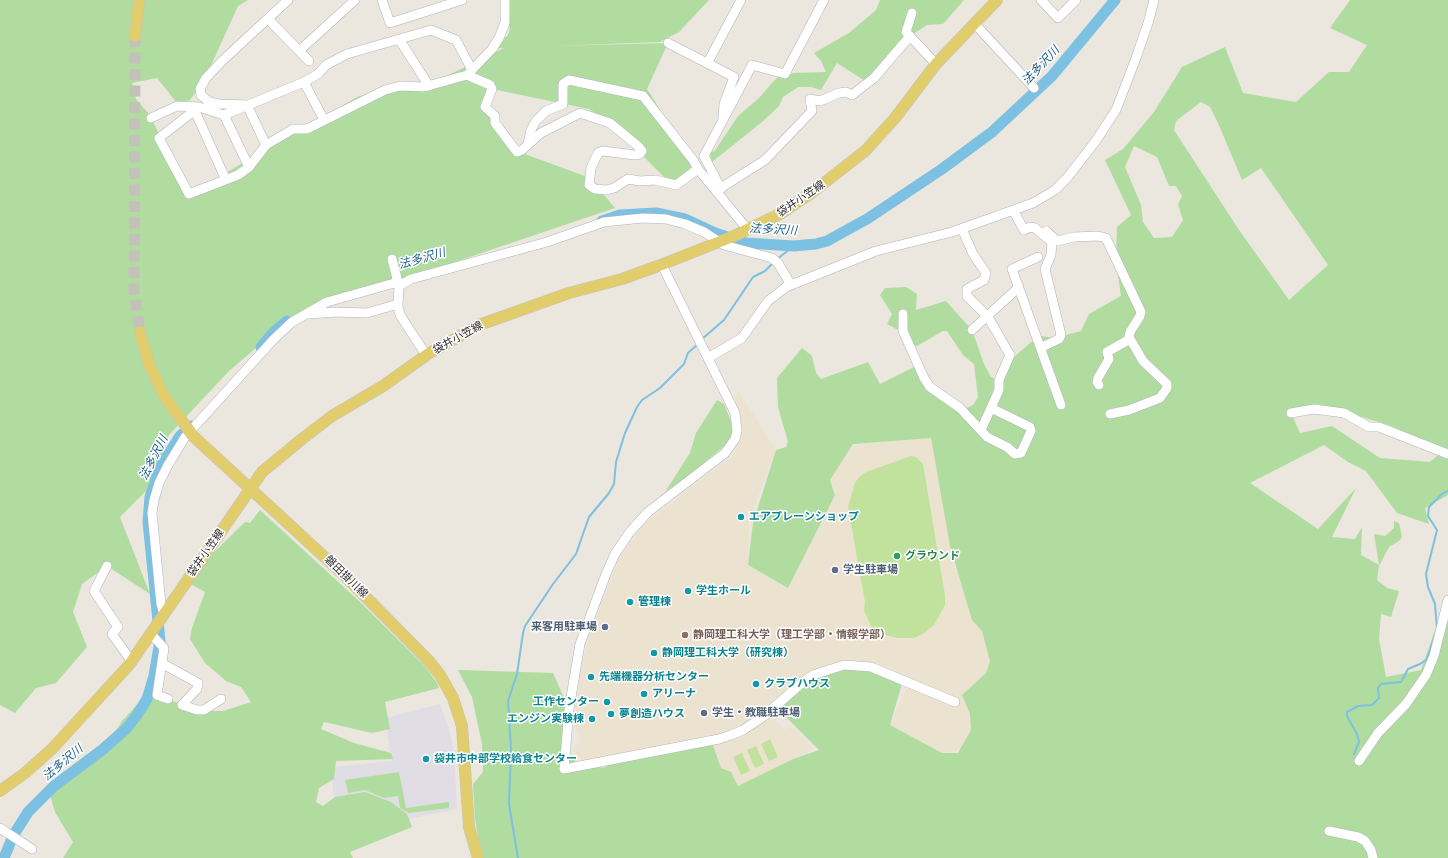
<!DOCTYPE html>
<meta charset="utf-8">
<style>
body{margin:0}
canvas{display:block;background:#ebe6de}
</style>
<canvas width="1448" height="858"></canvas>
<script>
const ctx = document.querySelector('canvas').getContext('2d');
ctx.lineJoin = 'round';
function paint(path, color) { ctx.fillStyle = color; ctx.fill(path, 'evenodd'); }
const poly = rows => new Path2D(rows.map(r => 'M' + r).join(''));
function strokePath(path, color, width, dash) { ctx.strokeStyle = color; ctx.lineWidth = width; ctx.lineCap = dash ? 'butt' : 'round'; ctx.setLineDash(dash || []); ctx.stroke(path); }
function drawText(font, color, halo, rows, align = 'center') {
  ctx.font = font + ' "Fira Sans","Noto Sans JP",sans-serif'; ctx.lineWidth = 3; ctx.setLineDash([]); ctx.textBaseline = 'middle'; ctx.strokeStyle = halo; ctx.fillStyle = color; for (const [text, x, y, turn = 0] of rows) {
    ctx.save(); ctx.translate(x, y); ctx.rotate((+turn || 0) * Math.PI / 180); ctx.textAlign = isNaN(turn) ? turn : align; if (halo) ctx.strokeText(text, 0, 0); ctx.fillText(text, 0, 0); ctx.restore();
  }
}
paint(poly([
 [440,704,449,728,454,751,457,809,400,821,392,811,391,801,335,809,331,767,392,761,385,718]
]), '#e0dee4');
paint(poly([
 [739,392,776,450,749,520,748,566,788,588,837,490,830,480,850,449,855,446,923,431,931,438,955,572,992,566,990,661,986,673,962,695,970,714,971,730,960,750,942,753,890,725,911,678,884,667,867,661,849,660,826,665,811,671,765,710,785,730,790,725,814,749,737,786,731,773,721,768,706,736,583,760,572,751,581,740,574,722,581,668,593,624,621,555,644,524,730,458,741,441,743,430,735,399]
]), '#ebe3cf');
paint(poly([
 [0,0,248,0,238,6,204,81,190,100,177,103,157,78,132,83,136,99,149,114,189,194,359,96,424,87,504,48,492,49,508,35,510,29,505,12,506,0,709,0,679,32,660,42,554,46,668,43,647,89,695,164,671,184,613,126,589,109,492,89,485,107,514,150,590,178,615,208,437,268,327,302,277,330,229,371,169,435,153,484,120,517,150,594,107,566,82,584,73,612,87,647,56,683,36,688,15,713,0,705],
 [880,0,964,0,943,24,927,25,910,36,868,83,837,63,821,90,811,87,798,87,783,97,779,106,762,122,712,162,708,147,714,152,738,116,759,98,771,84,782,73,781,80,783,74,787,76,793,73,826,72,821,61,814,53,849,33,876,10],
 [1350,0,1448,0,1448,451,1389,425,1318,404,1291,413,1300,433,1332,426,1380,458,1430,462,1438,455,1448,458,1448,495,1425,508,1429,524,1397,513,1366,471,1348,462,1324,445,1250,483,1318,529,1356,488,1332,537,1355,539,1362,527,1361,555,1379,565,1374,534,1385,536,1394,528,1394,521,1399,523,1402,537,1399,541,1389,547,1379,566,1377,580,1387,588,1399,591,1391,617,1381,614,1379,639,1386,677,1421,670,1440,616,1448,617,1448,858,484,858,478,837,475,819,473,784,483,772,482,744,472,697,458,670,553,673,569,709,568,754,575,761,603,768,624,757,711,740,721,768,731,772,738,786,793,759,819,750,776,707,813,675,853,665,903,680,890,725,942,753,958,753,971,730,970,714,962,695,986,673,990,661,982,631,972,620,950,546,931,438,853,444,830,480,835,495,788,588,748,565,753,523,776,450,786,447,788,442,778,407,777,378,802,348,812,356,816,373,821,379,868,362,880,384,918,365,930,387,962,410,973,405,978,397,974,364,963,355,947,331,943,331,917,346,909,344,900,331,887,324,892,314,880,295,885,288,906,287,917,294,916,310,946,301,972,330,984,364,991,377,999,380,978,426,1013,358,1030,343,1041,336,1054,338,1081,331,1089,314,1121,296,1116,262,1117,227,1131,215,1105,160,1123,149,1154,112,1182,67,1225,47,1243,93,1296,102,1329,72,1349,72,1367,45,1330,28],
 [1201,102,1210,107,1218,123,1242,180,1261,168,1328,265,1289,300,1239,230,1174,130,1176,121],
 [1134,146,1157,157,1169,186,1176,186,1182,196,1178,204,1183,220,1172,237,1154,238,1143,222,1141,205,1125,167],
 [717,400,724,404,731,421,732,433,728,443,688,476,665,492,690,453,696,433],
 [260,510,360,602,425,666,437,683,439,688,385,702,390,729,372,733,324,722,321,729,354,743,391,753,393,759,336,761,334,779,319,788,316,802,323,806,335,797,365,792,391,802,407,814,412,827,350,852,353,858,63,858,73,842,55,812,50,795,102,753,122,721,146,695,153,695,204,711,223,711,251,702,241,687,226,681,205,663,190,639,192,628,205,592,189,583,207,559,245,522,250,523],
 [399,772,406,808,449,802,449,808,409,813,400,808,398,796,384,798,365,790,348,793,345,780]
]), '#b1dca0');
paint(poly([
 [911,456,916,457,923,464,945,595,945,605,934,625,924,633,914,638,898,638,874,632,864,611,865,602,848,507,855,483,859,477,866,472],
 [770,739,778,757,769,761,761,744],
 [756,746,764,764,755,768,747,750],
 [742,753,750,771,741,775,733,757]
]), '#c1e29d');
strokePath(poly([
 [777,259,794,246],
 [702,339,724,320,753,277,765,271,774,262],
 [1437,629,1435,604,1428,587,1426,574,1437,530,1428,516,1429,507,1442,494,1448,491],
 [1354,754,1359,742,1357,734,1347,716,1347,712,1358,706,1372,705,1379,698,1378,688,1381,684,1401,682,1408,669,1420,664,1427,659,1435,635],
 [518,858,509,804,511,749,508,701,517,674,523,633,525,626,553,584,576,554,589,517,609,493,614,484,616,462,625,433,637,407,642,400,660,388,684,364,688,353,698,344]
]), '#7cc1e2', 2);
strokePath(poly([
 [602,221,620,215,656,213,685,219,715,233,746,243,794,246,816,244,827,241,867,219,942,169,992,132,1052,76,1115,0],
 [261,347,272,334,287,321],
 [4,858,13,836,28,812,54,786,102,750,127,728,137,715,147,699,154,676,160,641,148,522,150,497,160,468,180,436,191,426]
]), '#7cc1e2', 11);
strokePath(poly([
 [135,36,134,292,140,332]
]), '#c4c0ba', 11, [11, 5.5]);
const minor = poly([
 [382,0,390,23,462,0],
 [1041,0,1058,18,1076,0],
 [912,13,906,32,936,64],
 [268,19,309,61],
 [974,23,1034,88],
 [399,39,429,86],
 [668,43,734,77,724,104,723,117],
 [299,51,355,0],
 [708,62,741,0],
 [467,75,490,85,492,89,485,107,495,116,495,123,517,152,522,150,541,133,580,113,610,123,639,147,642,151,640,154,635,155,603,151,598,153,591,168,589,185,595,189,606,190,614,188,628,179,640,181,655,180,676,185,698,169],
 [304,82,324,120],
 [199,107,159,138,189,194,238,175,249,167,266,145,293,129,307,129,385,90,400,86,424,87,467,75,492,49,499,38,505,23,505,0],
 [194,109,226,180],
 [224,115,249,167],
 [151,118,177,106,199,107,224,115,304,82,318,74,326,65,347,54,431,30,456,40,472,70],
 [528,144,531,130,536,121,546,111,563,104,563,84,569,80,643,96,693,160,698,169,748,230],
 [266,145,247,105,219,104,209,102,201,95,200,89,206,78,222,61,288,0],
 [721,189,704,156,752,65,785,74,824,0],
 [716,191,765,160,812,111,810,99,820,101,839,93,846,92,852,95,874,78,910,36],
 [1013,210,1024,230,1030,227,1035,228,1052,242,1051,255,1045,269,1061,335,1059,339,1042,347],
 [962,229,973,254,986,273,984,280,967,289,967,296,988,317,1010,355,999,380,999,390,981,430],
 [1043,234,1046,231,1057,241,1074,237,1098,236,1106,238,1141,312,1140,316,1130,332,1129,337,1143,361,1167,384,1167,388,1160,398,1129,410,1110,414],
 [1038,257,1012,269,1061,405],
 [392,259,399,286,398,306,400,315,426,355],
 [662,265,735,413,737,431,735,439,725,453,648,512,629,533,615,554,606,574,580,644,569,709,564,769,719,739,731,735,743,730,764,716,803,682,813,675,844,665,871,667,955,702],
 [399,286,411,279,547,242,604,222,643,218,666,219,685,224,704,232,724,245,772,258,778,263,791,285],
 [309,314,336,312,367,313,398,304],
 [903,314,903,331,924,378,930,387,960,408,987,437,1007,447,1015,454,1021,453,1031,431,1030,427,991,408],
 [972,330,1019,287],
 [708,358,742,338,768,301,786,287,876,251,952,232,1033,203,1055,190,1067,178,1095,142,1116,110,1136,58,1149,20,1154,0],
 [1099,385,1097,382,1098,378,1109,359,1107,352,1130,339],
 [1291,413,1314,409,1344,413,1369,427,1379,427,1448,454],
 [107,566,94,591,118,627,112,634,132,662],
 [164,614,161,604,152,513,154,500,159,483,168,465,185,437,273,340,292,322,327,302,398,282],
 [151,634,164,648,157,695,168,699],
 [163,664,198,683,197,689,182,705,197,710,204,710,221,699],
 [1359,761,1378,733,1406,704,1426,675,1434,656,1448,600],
 [0,828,32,849],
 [1329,831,1358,837,1365,841,1371,850,1373,858]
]);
const major = poly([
 [135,36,139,0],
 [140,332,149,364,164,396,185,425],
 [193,436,343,574,429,661,440,675,453,698,462,726,469,827,478,858],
 [0,791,25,773,52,749,129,665,262,472,302,439,332,416,383,386,428,354,479,325,569,293,622,279,658,266,734,236,780,214,810,194,865,151,895,118,936,64,997,0]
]);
strokePath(minor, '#b1b3bc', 10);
strokePath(major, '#c3c3c3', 12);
strokePath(minor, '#fff', 9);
strokePath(major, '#e2cd6c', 11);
const majorBridge = poly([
 [185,425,193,436]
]);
strokePath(majorBridge, '#c3c3c3', 12, []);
strokePath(majorBridge, '#e2cd6c', 11);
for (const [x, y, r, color] of [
 [741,517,4,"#0f9aa8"],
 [897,556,4,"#2e9e5b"],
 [835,570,4,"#5c6f8a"],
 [688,591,4,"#0f9aa8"],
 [630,602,4,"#0f9aa8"],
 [605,627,4,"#5c6f8a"],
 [685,635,4,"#8d6e63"],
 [654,653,4,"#0f9aa8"],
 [591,677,4,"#0f9aa8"],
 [756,684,4,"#0f9aa8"],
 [644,694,4,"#0f9aa8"],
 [607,702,4,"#0f9aa8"],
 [704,713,4,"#5c6f8a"],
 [611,714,4,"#0f9aa8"],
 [592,719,4,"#0f9aa8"],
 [426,759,4,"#0f9aa8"]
]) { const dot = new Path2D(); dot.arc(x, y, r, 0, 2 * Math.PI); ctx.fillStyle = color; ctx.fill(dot); strokePath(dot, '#fff', 1.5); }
drawText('11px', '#2a2a2a', '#fff', [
 ["袋井小笠線",801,199,-34],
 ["袋井小笠線",458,338,-29],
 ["袋井小笠線",206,553,-55],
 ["磐田掛川線",346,577,44]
]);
drawText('bold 11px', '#0d838f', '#fff', [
 ["エアプレーンショップ",749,517],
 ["学生ホール",696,591],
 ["管理棟",638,602],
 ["静岡理工科大学（研究棟）",662,653],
 ["先端機器分析センター",599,677],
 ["クラブハウス",764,684],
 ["アリーナ",652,694],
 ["工作センター",599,702,"right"],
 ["夢創造ハウス",619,714],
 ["エンジン実験棟",584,719,"right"],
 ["袋井市中部学校給食センター",434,759]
], 'left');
drawText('bold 11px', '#27864d', '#fff', [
 ["グラウンド",905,556]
], 'left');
drawText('bold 11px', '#4e5e75', '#fff', [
 ["学生駐車場",843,570],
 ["来客用駐車場",597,627,"right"],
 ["学生・教職駐車場",712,713]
], 'left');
drawText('bold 11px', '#785e54', '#fff', [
 ["静岡理工科大学（理工学部・情報学部）",693,635]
], 'left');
drawText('italic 12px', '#1c5f8d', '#fff', [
 ["法多沢川",1041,66,-47],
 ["法多沢川",773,230,3],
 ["法多沢川",422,259,-16],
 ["法多沢川",154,458,-63],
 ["法多沢川",63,763,-40]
]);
</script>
